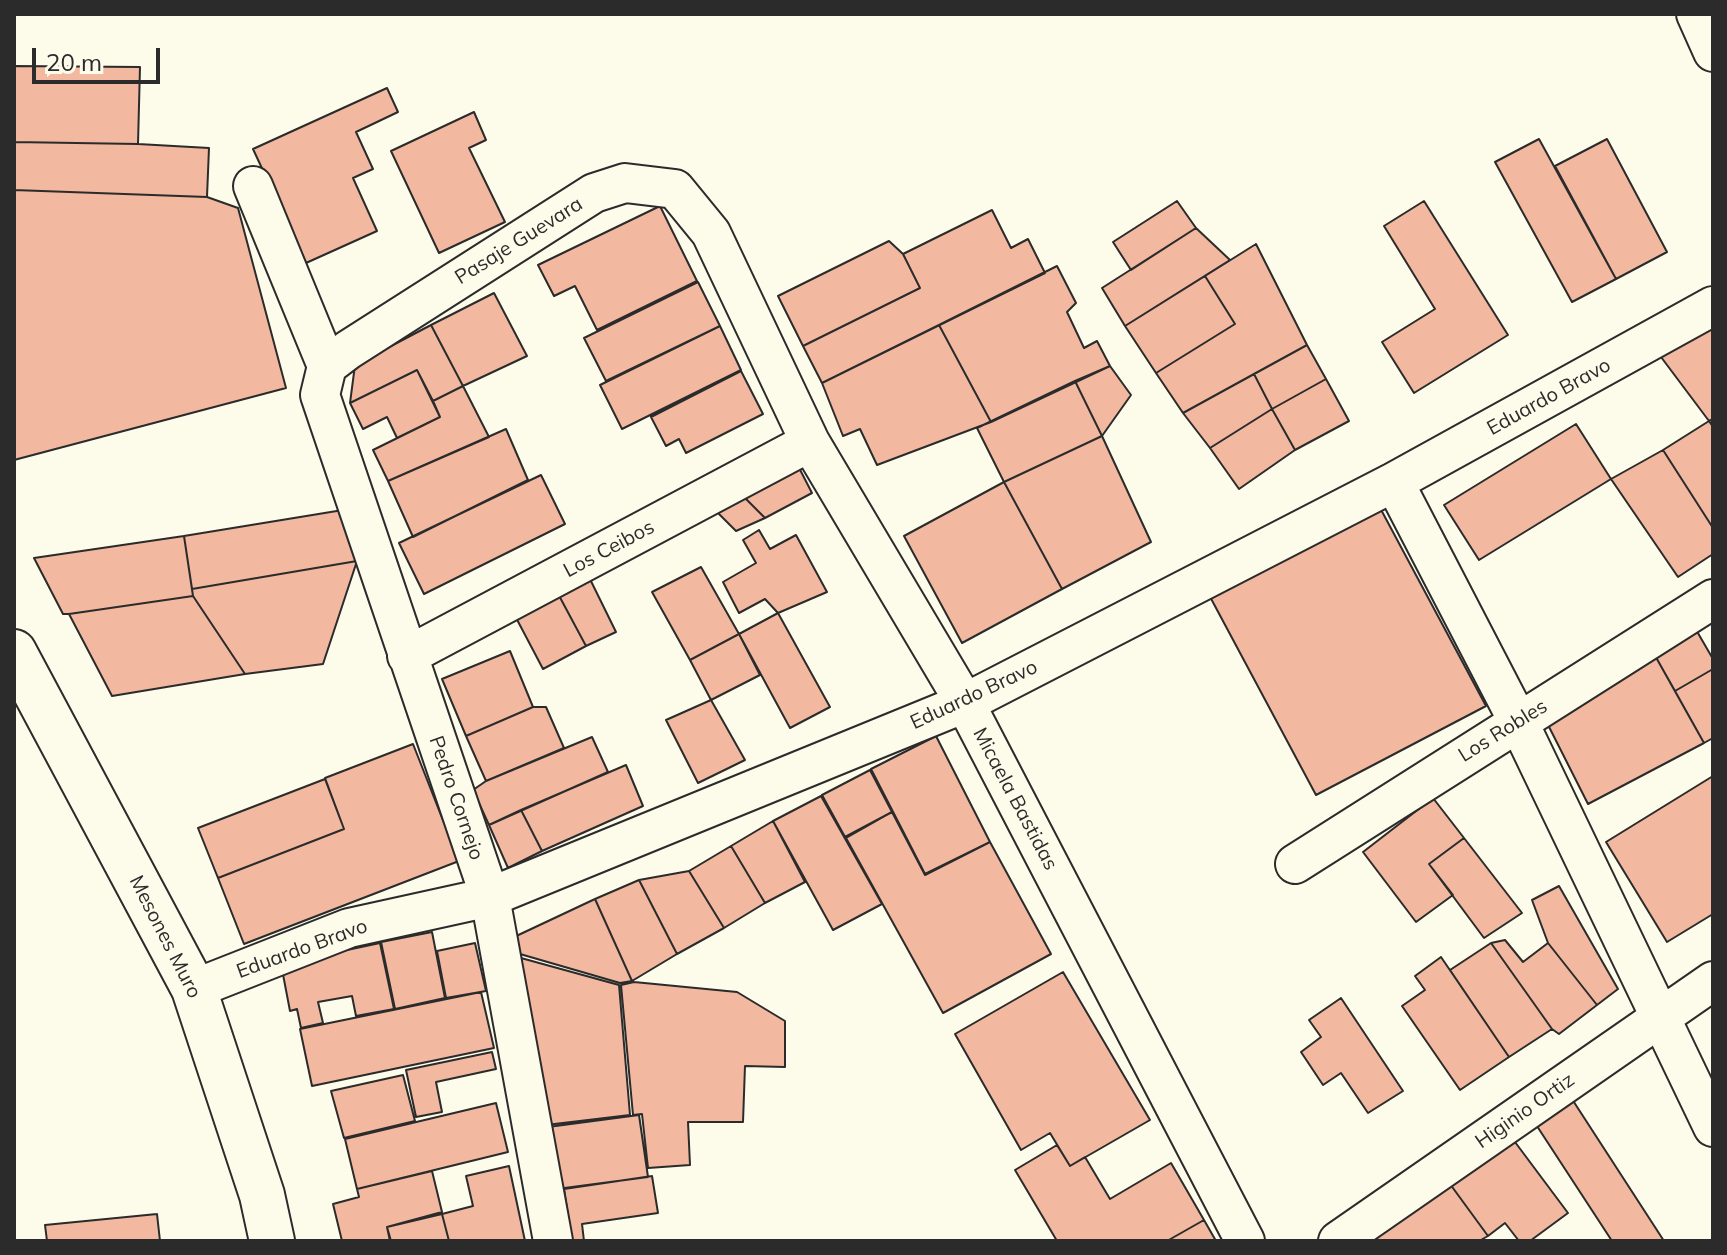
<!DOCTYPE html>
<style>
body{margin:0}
#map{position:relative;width:1727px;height:1255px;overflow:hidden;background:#fdfbea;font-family:Mulish,sans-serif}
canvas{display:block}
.frame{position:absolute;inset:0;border:16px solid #2b2b2b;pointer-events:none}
.scale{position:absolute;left:32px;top:48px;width:128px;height:36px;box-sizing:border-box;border:4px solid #2b2b2b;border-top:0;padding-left:10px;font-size:24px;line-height:28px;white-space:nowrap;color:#2b2b2b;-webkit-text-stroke:6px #fdfbea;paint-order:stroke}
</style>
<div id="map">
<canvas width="1727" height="1255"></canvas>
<div class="frame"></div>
<div class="scale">20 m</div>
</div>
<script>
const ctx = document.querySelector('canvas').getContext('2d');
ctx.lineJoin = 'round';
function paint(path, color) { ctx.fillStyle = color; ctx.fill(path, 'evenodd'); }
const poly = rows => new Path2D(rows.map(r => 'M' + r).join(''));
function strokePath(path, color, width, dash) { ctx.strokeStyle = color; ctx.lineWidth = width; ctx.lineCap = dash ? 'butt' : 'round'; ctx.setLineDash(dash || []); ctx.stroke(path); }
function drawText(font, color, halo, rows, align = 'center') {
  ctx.font = font + ' Mulish,sans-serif'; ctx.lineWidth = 6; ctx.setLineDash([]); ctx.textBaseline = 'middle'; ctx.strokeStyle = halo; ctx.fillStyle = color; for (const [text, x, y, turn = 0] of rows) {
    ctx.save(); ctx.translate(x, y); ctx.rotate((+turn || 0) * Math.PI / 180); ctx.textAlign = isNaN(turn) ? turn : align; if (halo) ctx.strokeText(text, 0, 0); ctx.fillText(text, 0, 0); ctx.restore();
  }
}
const building = poly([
 [14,66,140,67,138,144,14,142,14,66],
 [387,88,398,112,356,132,373,169,353,178,377,231,306,263,253,149,387,88],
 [474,112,486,140,469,148,505,222,439,253,391,151,474,112],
 [1539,139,1616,279,1572,302,1495,162,1539,139],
 [1607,139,1667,252,1616,279,1555,166,1607,139],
 [14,142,138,144,209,148,207,197,14,190,14,142],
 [14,190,207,197,238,208,286,388,14,460,14,190],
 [1177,201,1196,228,1131,270,1113,242,1177,201],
 [1424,201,1508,335,1414,393,1382,342,1435,309,1384,226,1424,201],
 [660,206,697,281,597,330,575,286,554,296,538,265,660,206],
 [992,210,1011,248,1028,239,1045,273,822,383,803,346,920,288,903,254,992,210],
 [1196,228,1230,260,1125,326,1102,288,1196,228],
 [889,241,903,254,920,288,803,346,778,296,889,241],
 [1256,244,1307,345,1183,413,1156,373,1235,324,1205,276,1256,244],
 [1057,266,1076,303,1067,312,1084,348,1097,341,1110,366,991,422,939,325,1057,266],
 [1205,276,1235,324,1156,373,1125,326,1205,276],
 [698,282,720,326,606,381,584,338,698,282],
 [494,293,527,356,463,386,431,325,494,293],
 [431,325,463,386,433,401,417,370,350,403,355,365,431,325],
 [939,325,991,422,877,465,860,429,843,436,822,383,939,325],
 [720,326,741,370,622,429,600,385,720,326],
 [1713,326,1713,419,1709,421,1658,353,1713,326],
 [1307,345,1326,379,1272,409,1254,374,1307,345],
 [1110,366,1131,395,1102,436,1075,381,1110,366],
 [417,370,440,417,397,438,387,417,363,429,350,403,417,370],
 [741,371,763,414,686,453,679,439,666,446,651,417,741,371],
 [1254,374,1272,409,1210,448,1183,413,1254,374],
 [1326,379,1349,421,1295,450,1272,409,1326,379],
 [1075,381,1102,436,1004,482,977,428,1075,381],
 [463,386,489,437,388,481,373,450,440,417,433,401,463,386],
 [1272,409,1295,450,1239,489,1210,448,1272,409],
 [1709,421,1713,427,1713,528,1663,450,1709,421],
 [1576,424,1611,479,1479,560,1444,505,1576,424],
 [506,429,528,480,413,537,388,481,506,429],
 [1102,436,1151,542,1062,589,1004,482,1102,436],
 [1663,450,1713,528,1713,554,1678,577,1611,479,1663,450],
 [794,458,812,493,765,518,734,487,794,458],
 [541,475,565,524,424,594,399,543,541,475],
 [1004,482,1062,589,962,643,904,536,1004,482],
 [734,487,765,518,736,531,713,508,734,487],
 [1378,504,1486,706,1316,795,1208,593,1378,504],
 [349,509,357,561,192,589,184,536,349,509],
 [759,530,770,549,796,535,827,592,778,613,765,599,739,613,723,582,756,563,743,540,759,530],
 [184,536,193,596,69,614,63,614,34,558,184,536],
 [357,561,323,664,245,674,193,596,192,589,357,561],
 [701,567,739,634,690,660,652,592,701,567],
 [587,573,616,632,586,646,556,590,587,573],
 [556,590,586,646,543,669,513,612,556,590],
 [193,596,245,674,112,696,69,614,193,596],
 [778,613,830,707,790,728,739,634,778,613],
 [1695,628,1713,659,1713,669,1675,691,1653,652,1695,628],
 [739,634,760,675,711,700,690,660,739,634],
 [510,651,533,707,466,736,442,679,510,651],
 [1653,652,1704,743,1588,804,1541,711,1653,652],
 [1713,669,1713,738,1704,743,1675,691,1713,669],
 [711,700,745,760,698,783,666,720,711,700],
 [533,707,546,707,564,748,486,781,466,736,533,707],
 [936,736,990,842,925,874,871,769,936,736],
 [592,737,608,772,489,825,473,790,486,781,592,737],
 [413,744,459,861,244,944,218,878,344,829,325,778,413,744],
 [626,765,643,806,542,851,521,810,626,765],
 [870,770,892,812,845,837,822,795,870,770],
 [1713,776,1713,914,1667,942,1606,842,1713,776],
 [325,779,344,829,218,878,198,828,325,779],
 [821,796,882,904,833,930,773,821,821,796],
 [1433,798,1464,838,1429,864,1453,895,1416,922,1363,852,1433,798],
 [521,810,542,851,508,868,489,825,521,810],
 [892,812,925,875,990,842,1051,954,943,1013,846,838,892,812],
 [773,821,805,882,765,903,731,846,773,821],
 [1464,838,1522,913,1484,938,1429,864,1464,838],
 [731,846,765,903,724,928,689,871,731,846],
 [689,871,724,928,677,954,639,880,689,871],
 [639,880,677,954,632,981,595,899,639,880],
 [1559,886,1618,989,1597,1005,1548,943,1532,900,1559,886],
 [595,899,632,981,620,983,520,954,512,938,595,899],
 [432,932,445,998,395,1009,381,942,432,932],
 [1505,940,1523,962,1548,943,1597,1005,1559,1034,1552,1029,1491,943,1505,940],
 [380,943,394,1009,356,1016,352,996,318,1002,323,1023,301,1028,297,1009,290,1011,281,964,380,943],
 [475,943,486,991,446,998,437,951,475,943],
 [1491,943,1552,1029,1509,1057,1450,970,1491,943],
 [1441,957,1509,1057,1460,1090,1402,1006,1425,990,1415,976,1441,957],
 [521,958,619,985,630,1115,546,1125,521,958],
 [1063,972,1150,1120,1070,1166,1050,1133,1021,1150,955,1034,1063,972],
 [634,982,737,992,785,1021,785,1067,745,1066,743,1122,688,1122,690,1165,648,1168,642,1114,633,1115,621,985,634,982],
 [481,992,494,1048,312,1086,300,1029,481,992],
 [1341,998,1403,1091,1368,1113,1341,1073,1323,1085,1301,1052,1321,1037,1309,1020,1341,998],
 [492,1052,496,1069,436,1082,442,1112,416,1117,406,1070,492,1052],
 [403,1075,415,1121,344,1138,331,1091,403,1075],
 [1570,1096,1664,1241,1612,1241,1533,1120,1570,1096],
 [496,1103,508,1152,357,1189,345,1139,496,1103],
 [639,1115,648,1177,557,1189,548,1127,639,1115],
 [1512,1138,1568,1213,1530,1241,1519,1241,1505,1223,1488,1236,1450,1184,1512,1138],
 [1057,1145,1070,1166,1085,1157,1110,1199,1171,1163,1204,1220,1167,1241,1057,1241,1015,1170,1057,1145],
 [509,1166,525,1241,449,1241,442,1214,473,1206,466,1176,509,1166],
 [432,1171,442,1212,387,1227,390,1241,342,1241,333,1204,359,1197,357,1189,432,1171],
 [652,1176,658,1213,582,1224,584,1241,572,1241,564,1189,652,1176],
 [1450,1184,1488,1236,1479,1241,1360,1241,1450,1184],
 [157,1214,160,1241,47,1241,45,1225,157,1214],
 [442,1214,449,1241,391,1241,387,1227,442,1214],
 [1204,1220,1216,1241,1167,1241,1204,1220]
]);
paint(building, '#f2b8a0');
strokePath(building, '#2b2b2b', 2);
const street = poly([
 [1696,14,1713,52],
 [253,186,327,366],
 [327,366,348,350,594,193,625,183,675,189,711,233,810,442,965,703,1245,1241],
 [327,366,320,395,490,897,553,1241],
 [1394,482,1518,721,1713,1127],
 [407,656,810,442],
 [1295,864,1713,599],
 [194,989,349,928,490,897,965,703,1394,482,1713,306],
 [1338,1241,1713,981]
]);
const highway = poly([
 [14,652,194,989,262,1195,272,1241]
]);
strokePath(street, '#2b2b2b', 42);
strokePath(highway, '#2b2b2b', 48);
strokePath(street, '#fdfbea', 38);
strokePath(highway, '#fdfbea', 44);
drawText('20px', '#2b2b2b', '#fdfbea', [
 ["Pasaje Guevara",519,241,-32],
 ["Eduardo Bravo",1549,397,-29],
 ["Los Ceibos",609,549,-28],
 ["Eduardo Bravo",974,695,-25],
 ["Los Robles",1503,731,-32],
 ["Pedro Cornejo",456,798,71],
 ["Micaela Bastidas",1015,799,62],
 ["Mesones Muro",165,937,63],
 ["Eduardo Bravo",302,949,-20],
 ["Higinio Ortiz",1525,1111,-35]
]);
</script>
